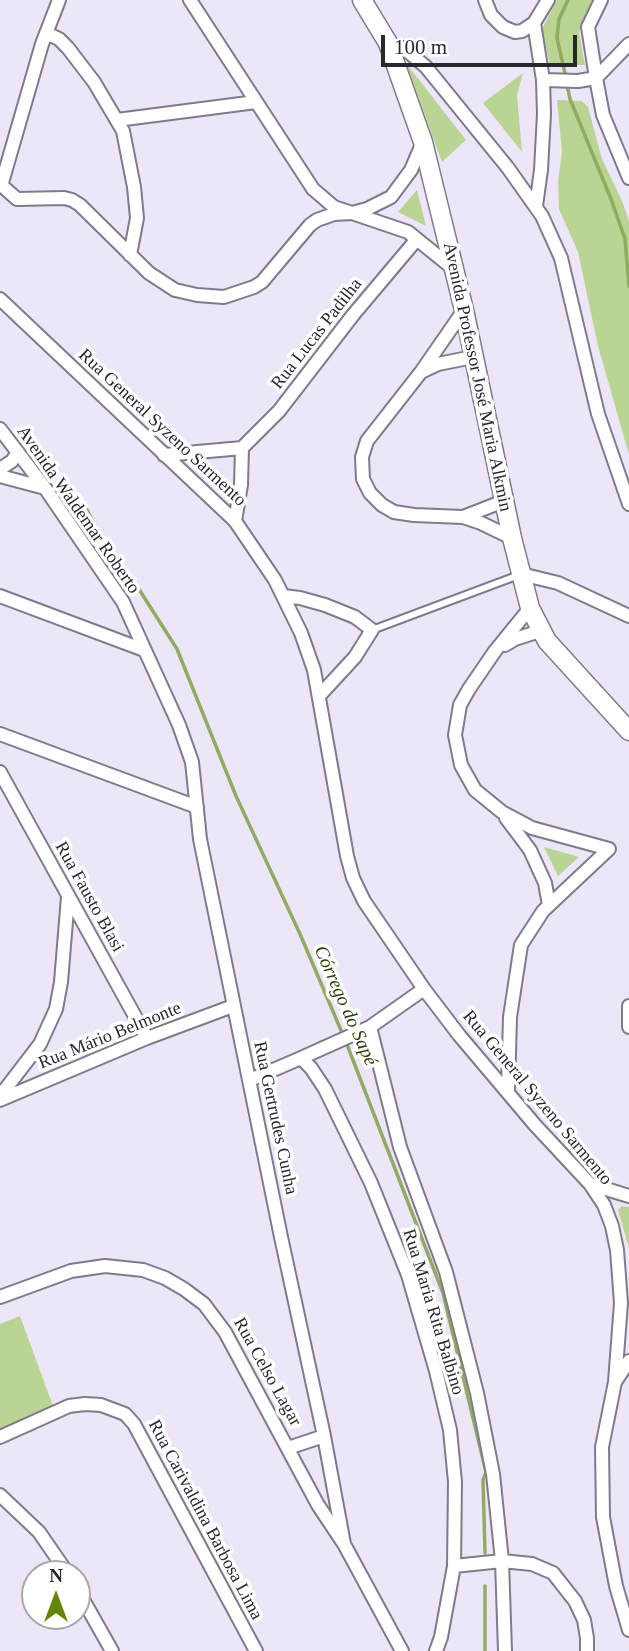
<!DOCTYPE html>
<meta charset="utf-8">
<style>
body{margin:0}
#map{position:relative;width:629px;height:1651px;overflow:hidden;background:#ede6f9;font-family:"Times New Roman",serif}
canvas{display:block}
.north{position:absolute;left:21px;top:1560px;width:70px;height:70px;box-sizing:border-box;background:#fff;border:2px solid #a9a8ab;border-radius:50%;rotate:0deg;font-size:19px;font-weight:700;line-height:28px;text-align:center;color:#29262e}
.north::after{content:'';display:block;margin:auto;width:24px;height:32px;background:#628400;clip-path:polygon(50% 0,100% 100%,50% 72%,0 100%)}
.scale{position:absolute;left:381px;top:35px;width:196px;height:32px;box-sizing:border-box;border:4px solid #29262e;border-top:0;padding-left:9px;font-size:21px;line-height:24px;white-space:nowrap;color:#29262e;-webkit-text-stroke:5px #fff;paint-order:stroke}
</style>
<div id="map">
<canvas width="629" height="1651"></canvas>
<div class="north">N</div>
<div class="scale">100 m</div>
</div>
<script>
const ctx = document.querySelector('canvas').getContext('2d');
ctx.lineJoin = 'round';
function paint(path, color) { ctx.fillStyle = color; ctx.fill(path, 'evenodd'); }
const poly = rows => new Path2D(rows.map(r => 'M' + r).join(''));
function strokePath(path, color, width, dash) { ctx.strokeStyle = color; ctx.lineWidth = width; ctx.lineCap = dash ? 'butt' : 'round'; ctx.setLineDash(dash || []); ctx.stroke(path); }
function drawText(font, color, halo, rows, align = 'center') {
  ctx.font = font + ' "Times New Roman",serif'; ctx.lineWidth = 7; ctx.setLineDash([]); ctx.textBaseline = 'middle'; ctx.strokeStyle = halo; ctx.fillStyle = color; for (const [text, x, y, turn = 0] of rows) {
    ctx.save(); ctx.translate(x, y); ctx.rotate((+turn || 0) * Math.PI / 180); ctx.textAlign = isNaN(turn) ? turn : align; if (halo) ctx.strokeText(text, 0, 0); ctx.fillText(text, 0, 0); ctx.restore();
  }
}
paint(poly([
 [557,0,593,0,579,32,585,65,550,65,542,29],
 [406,63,466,140,442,162],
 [523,73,517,95,522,152,483,103],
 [557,100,582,101,588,107,602,159,622,201,629,221,629,455,598,346,578,252,559,209,558,181,562,152],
 [417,190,426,226,398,212],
 [544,847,579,857,558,876],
 [622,1206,629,1207,629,1248,618,1210],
 [20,1316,53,1406,0,1429,0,1324]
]), '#bad493');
strokePath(poly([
 [566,78,557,38,559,19,568,0],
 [567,85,570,99,611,199,625,239,629,286],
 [84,504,109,553,135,583,177,649,236,796,300,934,343,1035],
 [346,1042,443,1293,486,1472,483,1480,485,1553],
 [485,1586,485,1651]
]), '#90ac61', 3.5);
const lane = poly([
 [372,630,519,575]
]);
const street = poly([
 [190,0,313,189,334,207,352,213,367,209,391,197,411,170,423,142],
 [485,0,491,15,503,27,515,32,522,31,534,23,548,0],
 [601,0,588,27,596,78,629,44],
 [534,23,543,80,544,114,541,170,536,206],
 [46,33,59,39,68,48,94,82,123,131,134,187,137,218,130,255],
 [388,43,405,49,426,67,508,168,542,216,561,258,598,414,629,504],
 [543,80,578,81,596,78,603,115,629,178],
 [117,120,256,102],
 [0,184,17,199,64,198,72,200,80,205,149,273,175,290,197,295,224,297,254,287,262,282,310,225,317,220,334,214,352,213,408,232,455,270],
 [1,186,42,44,59,0],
 [0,299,235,521,275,580,301,633,314,670,347,856,353,878,364,901,424,989,459,1035,535,1125,590,1184,604,1205,612,1226,617,1250,621,1303,615,1382,602,1447,603,1517,616,1586,629,1630],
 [464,310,421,372,367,441,362,457,363,479,370,493,382,505,394,512,414,515,463,517,481,523,512,538],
 [421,372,438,364,473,357],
 [0,429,45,488,123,602,179,725,192,762,200,839,281,1237,324,1436,344,1544],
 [164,455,242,448],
 [0,469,12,461,18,452],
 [0,476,45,488],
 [463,517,504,501],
 [235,521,241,485,242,448,279,411,353,315,417,239],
 [521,574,558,583,629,616],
 [0,596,144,650],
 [283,596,300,598,325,605,355,617,372,630,355,657,319,696],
 [505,645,515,639,540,631],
 [0,734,197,807],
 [0,772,147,1038],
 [506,818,530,850,545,883,549,905],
 [629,1006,629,1027],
 [370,1027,400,1147,446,1272,477,1393,493,1474,502,1561,505,1651],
 [301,1058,370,1027,424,989],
 [250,1080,301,1058,311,1068,325,1089,371,1183,408,1275,436,1371,450,1430,455,1482,454,1566,441,1637,436,1651],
 [508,1090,510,1017,521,945,543,911,609,849,532,828,502,812,475,790,461,765,455,735,460,705,469,689,495,651,530,608],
 [0,1096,40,1044,56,1009,61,982,68,897],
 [0,1100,147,1038,233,1006],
 [590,1184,629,1196],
 [0,1297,71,1271,105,1266,143,1270,165,1278,184,1289,204,1304,225,1332,318,1505,344,1544,402,1651],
 [615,1382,629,1361],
 [0,1437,69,1406,85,1404,101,1405,125,1414,134,1424,256,1651],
 [288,1448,324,1436],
 [0,1495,39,1532,68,1574],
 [454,1566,502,1561,532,1564,553,1573,575,1601,584,1620,587,1638,587,1651],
 [77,1589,112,1651]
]);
const secondary = poly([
 [362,0,388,43,423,142,464,310,512,538,530,608,547,641,629,731]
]);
strokePath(lane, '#807a8b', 10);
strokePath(street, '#807a8b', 16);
strokePath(secondary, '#807a8b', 21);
strokePath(lane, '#fff', 6);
strokePath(street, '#fff', 12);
strokePath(secondary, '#fff', 18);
drawText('18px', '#29262e', '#fff', [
 ["Rua Lucas Padilha",317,334,-52],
 ["Avenida Professor José Maria Alkmin",477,377,78],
 ["Rua General Syzeno Sarmento",162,428,43],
 ["Avenida Waldemar Roberto",78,510,55],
 ["Rua Fausto Blasi",89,897,61],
 ["Rua Mário Belmonte",110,1036,-22],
 ["Rua General Syzeno Sarmento",537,1098,50],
 ["Rua Gertrudes Cunha",275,1118,78],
 ["Rua Maria Rita Balbino",433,1312,73],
 ["Rua Celso Lagar",267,1372,61],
 ["Rua Carivaldina Barbosa Lima",205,1520,62]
]);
drawText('italic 19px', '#2c3d03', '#fff', [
 ["Córrego do Sapé",345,1006,66]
]);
</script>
